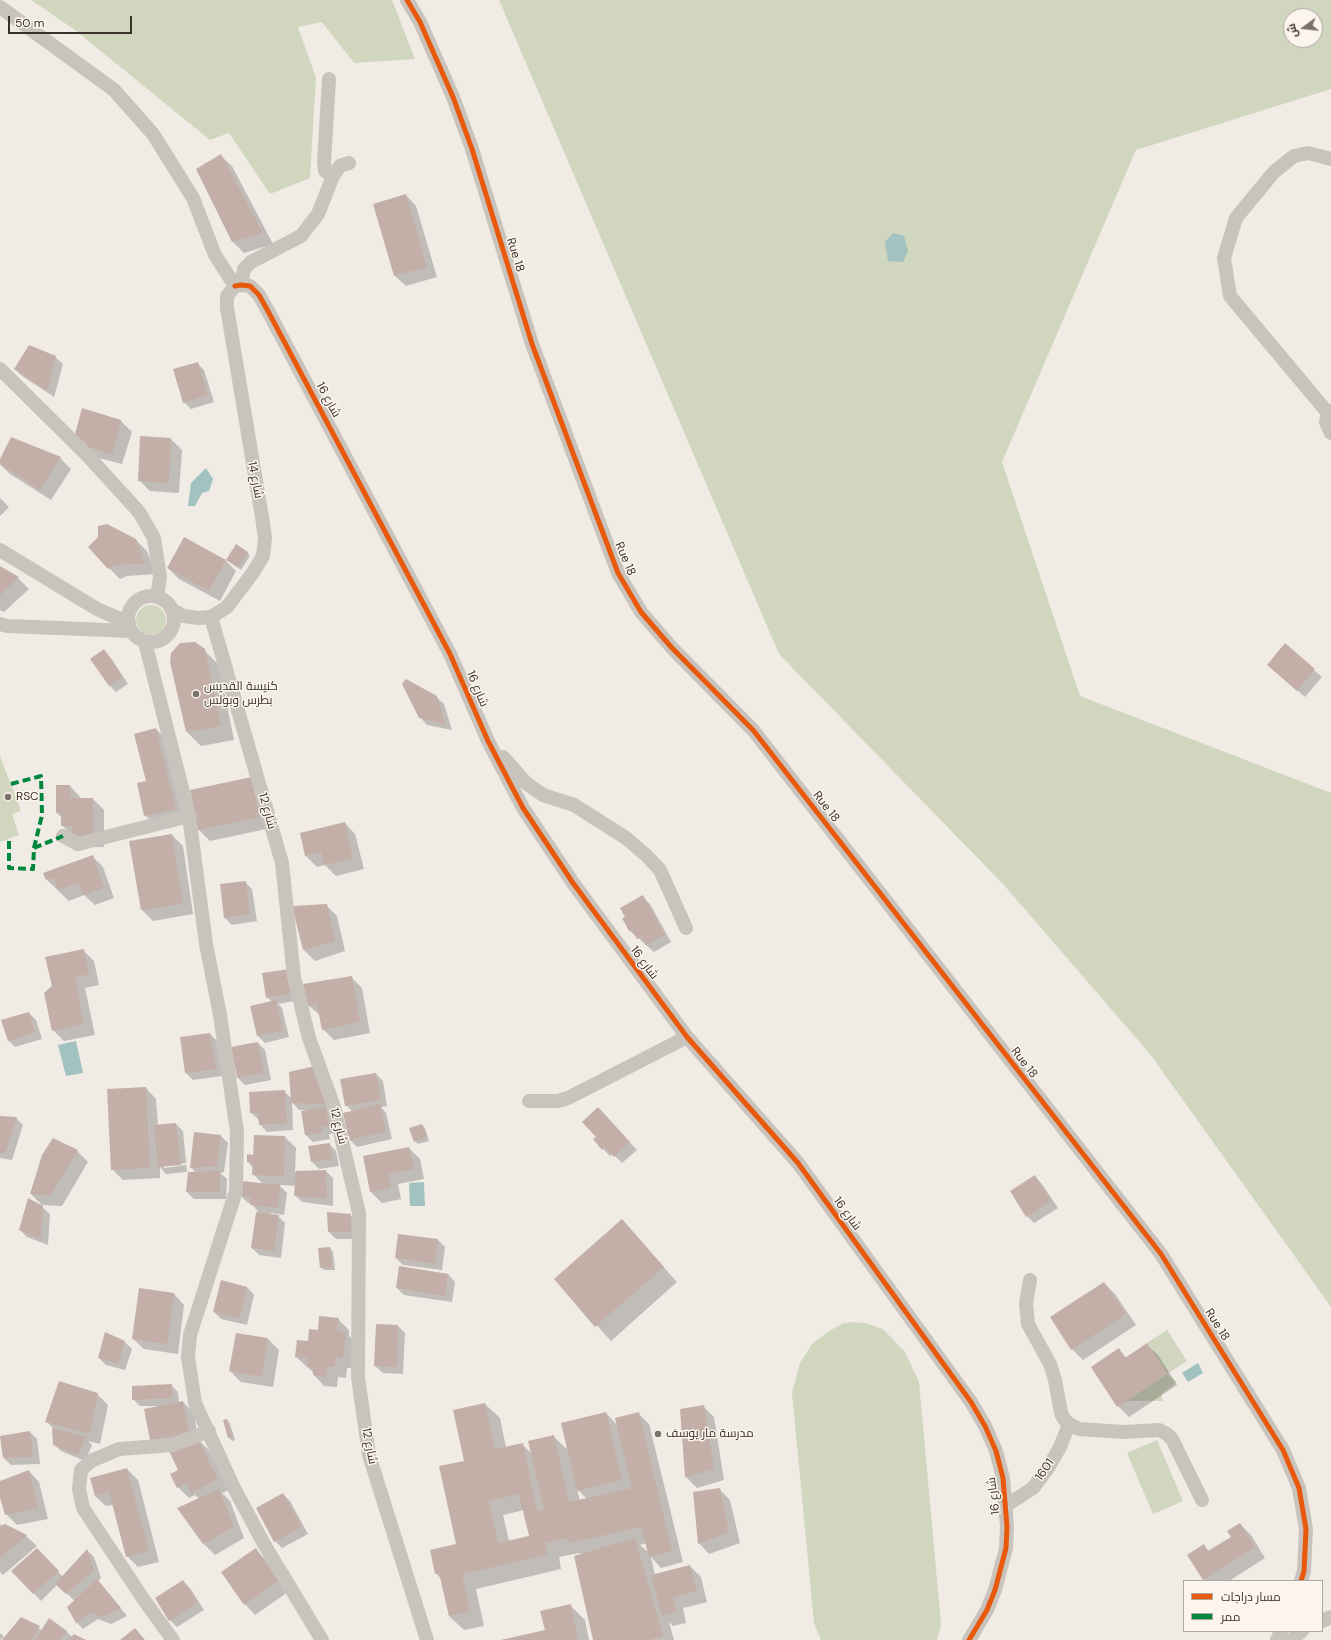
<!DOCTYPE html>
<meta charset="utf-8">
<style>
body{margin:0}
#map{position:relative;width:1331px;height:1640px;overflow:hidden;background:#f0ebe5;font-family:"DM Sans",Cairo,sans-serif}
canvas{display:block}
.legend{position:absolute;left:1183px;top:1580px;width:140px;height:52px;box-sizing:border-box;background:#fbf5ee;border:1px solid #aea6a0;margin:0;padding:5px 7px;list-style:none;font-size:12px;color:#3b302b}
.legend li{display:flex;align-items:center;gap:8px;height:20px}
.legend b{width:20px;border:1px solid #aea6a0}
.north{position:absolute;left:1283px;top:8px;width:40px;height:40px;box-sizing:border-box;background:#fbf5ee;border:1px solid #aea6a0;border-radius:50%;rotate:255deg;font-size:11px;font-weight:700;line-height:16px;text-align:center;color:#3b302b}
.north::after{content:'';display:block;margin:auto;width:14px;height:18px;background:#7a716c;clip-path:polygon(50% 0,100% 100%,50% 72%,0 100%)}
.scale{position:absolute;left:8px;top:16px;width:124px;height:18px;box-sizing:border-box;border:2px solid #3b302b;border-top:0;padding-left:5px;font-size:12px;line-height:14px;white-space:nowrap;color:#3b302b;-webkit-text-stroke:3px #fbf5ee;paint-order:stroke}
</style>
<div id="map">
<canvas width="1331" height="1640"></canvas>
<ul class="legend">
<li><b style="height:5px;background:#e8590c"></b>مسار دراجات</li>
<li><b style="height:5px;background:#00873e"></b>ممر</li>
</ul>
<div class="north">ش</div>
<div class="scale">50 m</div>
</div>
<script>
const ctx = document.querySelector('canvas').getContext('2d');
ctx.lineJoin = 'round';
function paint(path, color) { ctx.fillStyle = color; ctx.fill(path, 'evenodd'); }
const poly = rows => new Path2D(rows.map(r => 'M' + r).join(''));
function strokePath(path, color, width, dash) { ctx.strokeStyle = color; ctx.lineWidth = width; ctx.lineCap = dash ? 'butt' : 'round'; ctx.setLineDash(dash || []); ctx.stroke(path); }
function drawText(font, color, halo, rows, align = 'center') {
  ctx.font = font + ' "DM Sans",Cairo,sans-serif'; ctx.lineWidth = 3; ctx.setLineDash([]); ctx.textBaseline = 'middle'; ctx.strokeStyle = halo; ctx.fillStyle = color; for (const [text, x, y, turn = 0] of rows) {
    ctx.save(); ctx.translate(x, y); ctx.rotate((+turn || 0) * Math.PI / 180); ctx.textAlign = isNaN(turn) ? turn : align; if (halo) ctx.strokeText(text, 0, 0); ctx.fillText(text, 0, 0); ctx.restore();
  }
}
paint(poly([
 [31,0,392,0,415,59,354,63,322,22,298,27,316,78,310,178,270,194,229,133,210,140,75,30],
 [499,0,1331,0,1331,89,1136,150,1002,462,1080,696,1331,793,1331,1307,1150,1054,1003,884,779,654],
 [1291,16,1315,16,1315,40,1291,40],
 '136 620a15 15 0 1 1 30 0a15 15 0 1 1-30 0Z',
 [0,756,21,811,12,814,19,835,0,842],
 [853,1322,865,1323,883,1329,905,1352,919,1382,941,1625,937,1640,821,1640,814,1623,792,1393,800,1363,812,1344,829,1331,844,1323],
 [1167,1330,1187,1361,1167,1374,1177,1382,1161,1394,1163,1401,1126,1401,1167,1374,1147,1343],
 [1157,1440,1183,1501,1153,1514,1127,1453]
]), '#d1d6bf');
paint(poly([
 [893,233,904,236,908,251,903,262,888,261,885,242],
 [206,468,213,479,209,491,202,493,195,506,188,506,191,483],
 [76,1041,83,1073,66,1076,58,1045],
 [424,1182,425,1206,410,1206,409,1183],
 [1198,1363,1203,1373,1188,1382,1182,1373]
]), '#a1c2c1');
paint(poly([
 [221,156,232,166,273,244,244,253,233,242],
 [406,195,416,206,437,277,406,286,395,276],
 [55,357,63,364,54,397,22,376,15,369],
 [197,363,204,370,214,402,191,409,184,402],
 [83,410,121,421,132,432,122,464,95,457,75,438],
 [141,437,171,439,182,450,179,493,150,491,139,480],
 [60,458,71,469,51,500,10,474,0,464,0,461],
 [0,498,9,507,0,516],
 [136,540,147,551,155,574,127,576,120,579,109,568],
 [247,552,250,556,241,570,227,560],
 [226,561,236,571,220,601,179,579,168,568],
 [0,567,18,578,29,589,4,612,0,610],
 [1285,645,1322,677,1305,697,1268,665],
 [204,650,219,665,234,740,201,746,187,732],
 [104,651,111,658,128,684,116,692,109,685],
 [436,697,444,704,452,730,427,725,420,717],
 [156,729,163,736,182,816,152,822,145,815],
 [251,778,271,828,210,841,199,830,191,791],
 [57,786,70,786,80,797,80,799,93,799,104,810,104,847,84,847,62,825,62,818,57,813],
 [345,823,355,834,364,869,336,876,325,865,317,867,306,856,301,833],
 [172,835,183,846,193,914,153,921,142,910],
 [92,856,103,867,114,898,95,905,84,895,69,901,47,880,45,873],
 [245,882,252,889,257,921,232,925,225,918],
 [643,897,650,904,671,942,654,952,630,931,624,919],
 [326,905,337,916,345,951,315,961,304,950,293,907],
 [83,950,94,961,99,985,85,988,95,1035,64,1041,53,1030,53,986],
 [290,970,300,1000,278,1004,282,1008,289,1037,265,1043,258,1036,272,1002,267,997],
 [351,977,362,988,370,1033,334,1040,323,1029,321,1016,308,1005],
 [29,1013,36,1020,42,1039,15,1047,8,1040],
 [210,1034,217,1041,222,1076,193,1080,186,1073,181,1038],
 [258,1043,265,1050,271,1080,245,1085,238,1078],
 [315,1067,335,1133,329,1134,330,1139,313,1142,306,1135,306,1110,299,1110,292,1102,293,1130,267,1132,260,1124,259,1120,251,1113,284,1091,292,1099],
 [376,1074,383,1081,387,1106,381,1107,386,1113,392,1139,357,1147,350,1140,352,1111,346,1105],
 [146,1088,156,1099,158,1126,176,1124,183,1131,187,1172,166,1174,160,1167,160,1178,123,1180,112,1169],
 [186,1163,186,1165,164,1168,164,1166],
 [605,1116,637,1150,622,1163,613,1154,610,1156,594,1140,597,1137],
 [0,1117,16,1118,23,1125,12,1160,0,1158],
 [422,1125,425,1128,429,1141,418,1144,415,1141],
 [195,1134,221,1136,228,1143,224,1172,220,1173,227,1179,226,1199,194,1199,187,1192,189,1173,196,1173,191,1167],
 [285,1137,296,1148,295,1172,326,1171,333,1178,333,1206,302,1202,295,1195,296,1186,279,1185,287,1193,284,1215,271,1213,271,1215,278,1216,285,1223,281,1258,259,1255,252,1248,260,1214,251,1203,248,1203,241,1196,263,1184,253,1174,253,1168,248,1162,254,1156],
 [329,1144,336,1151,339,1166,319,1169,312,1162],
 [409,1148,420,1159,424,1179,398,1184,401,1199,382,1203,371,1192],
 [77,1151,88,1162,62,1206,42,1205,31,1194],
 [1035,1177,1042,1184,1058,1208,1034,1223,1027,1216],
 [42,1207,50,1214,48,1245,27,1237,20,1230],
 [350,1215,357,1222,357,1239,336,1239,329,1232],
 [622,1221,677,1282,611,1341,555,1279],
 [399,1235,438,1240,445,1247,442,1270,403,1265,396,1258],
 [330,1248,333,1252,335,1270,324,1270,321,1267],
 [400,1267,448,1274,455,1282,452,1302,404,1295,397,1288],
 [221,1281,247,1287,254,1295,247,1325,221,1319,214,1312],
 [1104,1283,1115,1294,1136,1325,1083,1360,1072,1349],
 [174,1294,184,1305,178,1354,144,1349,133,1339],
 [338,1319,349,1330,349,1336,356,1344,354,1368,347,1368,346,1378,338,1377,337,1387,324,1386,314,1375,314,1373,296,1357,309,1342],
 [398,1326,405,1333,403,1374,383,1373,375,1366],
 [237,1334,268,1339,279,1350,273,1387,241,1382,230,1371],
 [125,1342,132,1349,125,1370,106,1365,99,1358],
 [1147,1345,1158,1355,1177,1385,1129,1417,1118,1406,1119,1350,1127,1358],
 [171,1385,178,1392,179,1403,183,1402,194,1413,198,1440,208,1449,229,1490,222,1493,230,1501,244,1538,215,1555,204,1544,179,1509,199,1499,195,1495,189,1498,178,1487,179,1471,170,1452,151,1440,158,1406,140,1406,133,1399],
 [97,1394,108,1405,100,1444,88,1441,92,1445,85,1461,61,1451,54,1444,53,1428,47,1422],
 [485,1404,500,1418,506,1447,522,1444,532,1454,553,1436,569,1451,606,1413,617,1425,638,1413,649,1424,683,1562,661,1568,651,1557,655,1575,690,1566,701,1577,707,1602,683,1608,686,1623,673,1626,669,1622,674,1640,594,1640,582,1555,579,1553,559,1557,561,1569,476,1589,484,1626,464,1630,449,1616,441,1579,436,1573,458,1545,466,1461],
 [577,1489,587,1499,580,1501],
 [524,1510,530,1536,509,1541,503,1515],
 [646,1543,649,1553,640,1545],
 [703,1406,714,1417,724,1480,697,1488,686,1477,681,1410],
 [227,1420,230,1424,235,1440,232,1441,229,1438],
 [30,1432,37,1439,40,1464,11,1465,4,1458],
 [127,1469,138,1480,159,1562,138,1567,127,1556,114,1505,106,1506,95,1496],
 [29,1471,39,1482,48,1519,17,1525,6,1514,0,1494,0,1483],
 [719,1489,730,1500,740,1543,709,1554,699,1543],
 [283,1494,290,1501,308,1534,282,1548,275,1541],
 [0,1523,1,1527,26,1536,37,1546,3,1575,0,1572],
 [1240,1524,1251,1535,1265,1558,1229,1581,1206,1581,1204,1579,1204,1546,1210,1552,1232,1537],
 [87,1550,94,1557,101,1578,98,1581,127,1616,111,1624,98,1619,83,1629,76,1622,75,1601,57,1585,41,1601,13,1571,44,1556,63,1577],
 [256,1550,266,1560,288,1592,255,1615,245,1604],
 [183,1581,190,1588,204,1610,177,1627,170,1620],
 [570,1605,585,1620,589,1640,502,1640,546,1631],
 [21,1618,42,1630,66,1631,72,1637,84,1640,4,1640],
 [0,1633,4,1637,0,1640]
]), '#0003');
paint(poly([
 [221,154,263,233,232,242,196,169],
 [406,194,427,267,394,276,373,204],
 [29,345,56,356,47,391,14,369],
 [198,362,208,395,183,403,173,369],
 [82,408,121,420,112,454,83,446,85,441,74,438],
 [140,436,171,438,169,483,138,481],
 [11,437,61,457,40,490,0,464,0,459],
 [107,524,136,539,145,564,116,565,108,569,88,547,98,537,98,526],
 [184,537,226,560,209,591,167,568],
 [236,544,248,552,238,567,226,560],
 [0,566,19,577,0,595],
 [195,642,205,649,221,726,186,732,170,662,171,653,180,643],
 [1285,643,1315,669,1297,691,1267,665],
 [104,649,122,676,109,686,90,659],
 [406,679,437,696,445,724,419,718,402,684],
 [156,728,176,809,144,816,137,783,146,781,134,734],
 [252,777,260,817,198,830,190,790],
 [56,785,70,785,70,798,93,798,93,837,72,837,72,826,61,826,61,813,56,813],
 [345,822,353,859,324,865,321,852,305,856,300,833],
 [172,834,183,904,141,910,129,841],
 [93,855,104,888,83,895,79,883,58,890,53,878,46,880,43,873],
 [246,881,250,914,224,918,220,884],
 [643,895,665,935,646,945,642,937,637,939,632,930,629,931,622,918,625,917,620,908],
 [327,904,335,941,303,950,292,906],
 [84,949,89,974,75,978,84,1024,52,1031,44,993,52,986,45,957],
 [290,969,294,993,266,998,262,973],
 [352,976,360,1022,322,1030,317,1004,308,1006,303,984],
 [276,1000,283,1030,257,1036,250,1006],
 [29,1012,35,1032,8,1041,1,1020],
 [210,1033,216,1069,185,1073,180,1037],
 [258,1042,264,1073,237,1078,231,1047],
 [315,1066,325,1104,291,1103,289,1072],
 [376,1073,381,1100,345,1106,340,1079],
 [146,1087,150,1168,111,1170,107,1089],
 [285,1090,287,1123,259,1125,258,1113,250,1113,249,1092],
 [380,1104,386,1132,349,1140,343,1113],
 [326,1107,329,1126,322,1127,323,1133,305,1135,301,1111],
 [598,1107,630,1142,614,1157,605,1147,602,1150,593,1139,596,1137,582,1122],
 [0,1116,17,1117,5,1154,0,1153],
 [176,1123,181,1165,158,1167,154,1125],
 [422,1124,427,1137,414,1142,409,1128],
 [194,1132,221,1135,217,1166,190,1168],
 [254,1135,285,1136,284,1176,252,1175,253,1162,247,1162,247,1154,253,1155],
 [53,1138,78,1150,51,1195,30,1194,42,1155],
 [330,1143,332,1159,311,1162,308,1146],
 [409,1147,414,1169,388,1174,391,1188,370,1192,363,1156],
 [326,1170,327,1199,294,1196,296,1171],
 [220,1171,220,1192,186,1192,188,1172],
 [1035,1175,1051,1201,1026,1217,1010,1191],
 [241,1181,280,1185,278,1208,250,1205,251,1197,240,1196],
 [28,1198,43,1206,41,1239,19,1230],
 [256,1212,279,1215,274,1251,251,1248],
 [327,1212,351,1214,351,1232,328,1232],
 [622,1219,664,1267,595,1327,554,1279],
 [398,1234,438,1239,435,1264,395,1258],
 [330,1247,332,1267,320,1268,318,1248],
 [399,1266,448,1274,445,1296,396,1288],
 [221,1280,247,1287,240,1318,213,1312],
 [1104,1282,1126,1314,1071,1350,1050,1317],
 [139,1288,174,1293,167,1344,132,1339],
 [319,1316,339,1318,337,1331,346,1332,343,1358,336,1357,335,1367,327,1367,326,1377,313,1375,313,1368,307,1367,308,1358,295,1357,297,1340,308,1341,309,1329,318,1330],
 [376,1324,398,1325,397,1367,374,1366],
 [105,1332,125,1341,118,1364,98,1358],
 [236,1333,268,1338,262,1377,229,1371],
 [1147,1343,1167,1374,1117,1407,1091,1367,1119,1348,1125,1358],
 [59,1381,98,1393,90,1434,45,1422],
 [172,1384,172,1398,132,1400,132,1386],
 [183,1401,189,1433,150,1440,144,1409],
 [485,1403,495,1449,523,1443,537,1511,544,1510,528,1441,554,1435,569,1502,632,1488,615,1418,639,1412,672,1551,649,1557,641,1527,569,1543,568,1538,545,1543,547,1555,462,1574,470,1611,449,1616,439,1573,435,1574,430,1550,456,1544,439,1466,464,1461,453,1410],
 [519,1494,529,1536,498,1543,489,1501],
 [704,1405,714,1469,685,1477,680,1409],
 [606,1412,622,1480,577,1491,561,1423],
 [227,1419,232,1437,228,1438,223,1420],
 [52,1428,86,1437,78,1455,53,1445],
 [30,1431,33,1457,3,1458,0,1436],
 [197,1437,218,1479,191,1493,186,1483,177,1488,170,1474,178,1470,169,1451],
 [127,1468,149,1551,126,1557,109,1492,95,1496,90,1478],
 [29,1470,38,1508,5,1515,0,1498,0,1481],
 [720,1488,729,1532,698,1544,693,1492],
 [219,1489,234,1527,203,1544,177,1508],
 [283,1493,302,1527,274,1542,256,1508],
 [1240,1523,1255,1547,1203,1580,1187,1555,1204,1544,1208,1551,1231,1537,1227,1531],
 [5,1524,27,1535,0,1558,0,1526],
 [635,1538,663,1636,649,1640,593,1640,574,1556],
 [37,1548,59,1571,33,1594,11,1571],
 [256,1548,278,1581,244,1605,221,1572],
 [87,1549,94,1570,66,1594,55,1584],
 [690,1565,697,1591,673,1597,676,1612,662,1616,651,1575],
 [97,1579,121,1608,103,1617,91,1612,76,1623,67,1607],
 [183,1580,198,1603,169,1621,155,1598],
 [571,1604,578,1640,501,1640,545,1630,540,1611],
 [21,1617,40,1626,31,1640,2,1640],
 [49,1618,67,1631,60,1640,35,1640],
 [135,1628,145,1640,120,1640],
 [74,1634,86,1640,68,1640]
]), '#c3afa7');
strokePath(poly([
 [407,0,420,22,453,97,472,149,532,344,618,573,641,612,672,648,753,730,1161,1254,1283,1450,1299,1488,1306,1529,1304,1571,1301,1581],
 [0,7,114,90,153,134,193,198,215,255,235,286],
 [329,79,324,162,325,171,333,176],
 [241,285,244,269,251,262,301,236,318,214,333,176,340,166,349,163],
 [235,286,241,285,250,286,259,295,269,313,450,654,488,741,523,808,573,883,687,1037,798,1163,971,1402,985,1426,996,1451,1003,1478,1007,1527,1006,1548,995,1590,987,1610,969,1640],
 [0,369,88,456,139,512,154,538,160,577,157,597],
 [1331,411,1328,413,1326,422,1331,433],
 [1328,413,1230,296,1224,258,1236,218,1274,172,1294,156,1308,153,1331,159],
 [0,550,97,609,129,623],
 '128 619a23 23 0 1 1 46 0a23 23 0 1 1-46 0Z',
 [172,610,184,616,198,618,211,617,227,607,252,574,263,556,265,538,262,517,227,308,227,296,235,286],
 [211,617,282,863,294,977,309,1038,334,1107,359,1213,358,1377,369,1455,427,1640],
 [0,624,7,626,131,631],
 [145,642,189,816,206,944,220,1015,237,1132,236,1191,190,1335,188,1357,195,1403,233,1486,264,1544,322,1640],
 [503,757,526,783,543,795,574,805,626,838,647,856,660,870,686,928],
 [63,836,78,844,189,816],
 [529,1101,558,1101,568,1098,687,1037],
 [1030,1280,1026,1303,1028,1324,1050,1364,1055,1380,1061,1413,1064,1419,1069,1424,1079,1429,1124,1432,1159,1430,1167,1434,1172,1439,1202,1500],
 [1007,1505,1033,1488,1048,1468,1060,1447,1069,1424],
 [1322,1621,1331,1617],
 [173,1640,144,1600,83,1508,79,1489,81,1470,91,1461,119,1449,173,1445,209,1431],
 [1277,1640,1281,1631],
 [1291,1640,1302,1631]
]), '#c9c3be', 14);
strokePath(poly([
 [11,784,41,776,42,815,34,848],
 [9,841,9,868,33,869,34,848,63,836]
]), '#00873e', 4, [8, 4]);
strokePath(poly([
 [407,0,420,22,453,97,472,149,532,344,618,573,641,612,672,648,753,730,1161,1254,1283,1450,1299,1488,1306,1529,1304,1571,1301,1581],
 [235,286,241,285,250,286,259,295,269,313,450,654,488,741,523,808,573,883,687,1037,798,1163,971,1402,985,1426,996,1451,1003,1478,1007,1527,1006,1548,995,1590,987,1610,969,1640]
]), '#e8590c', 5);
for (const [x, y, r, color] of [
 [196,694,4,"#7a716c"],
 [8,797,4,"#7a716c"],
 [658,1434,4,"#7a716c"]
]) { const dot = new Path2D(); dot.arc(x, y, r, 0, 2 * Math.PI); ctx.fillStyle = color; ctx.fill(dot); strokePath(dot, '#fbf5ee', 1.5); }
drawText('12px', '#3b302b', '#fbf5ee', [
 ["Rue 18",515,255,73],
 ["شارع 16",328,400,62],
 ["شارع 14",255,480,79],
 ["Rue 18",625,559,67],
 ["شارع 16",477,689,67],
 ["Rue 18",826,807,52],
 ["شارع 12",267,811,74],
 ["شارع 16",644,963,53],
 ["Rue 18",1024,1063,52],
 ["شارع 12",338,1126,75],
 ["شارع 16",847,1214,54],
 ["Rue 18",1217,1325,58],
 ["شارع 12",369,1446,79],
 ["1601",1045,1470,-55],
 ["شارع 16",994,1496,-97]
]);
drawText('12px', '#3b302b', '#fbf5ee', [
 ["كنيسة القديس",204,687],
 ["بطرس وبولس",204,701],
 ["RSC",16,797],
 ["مدرسة مار يوسف",666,1434]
], 'left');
</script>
